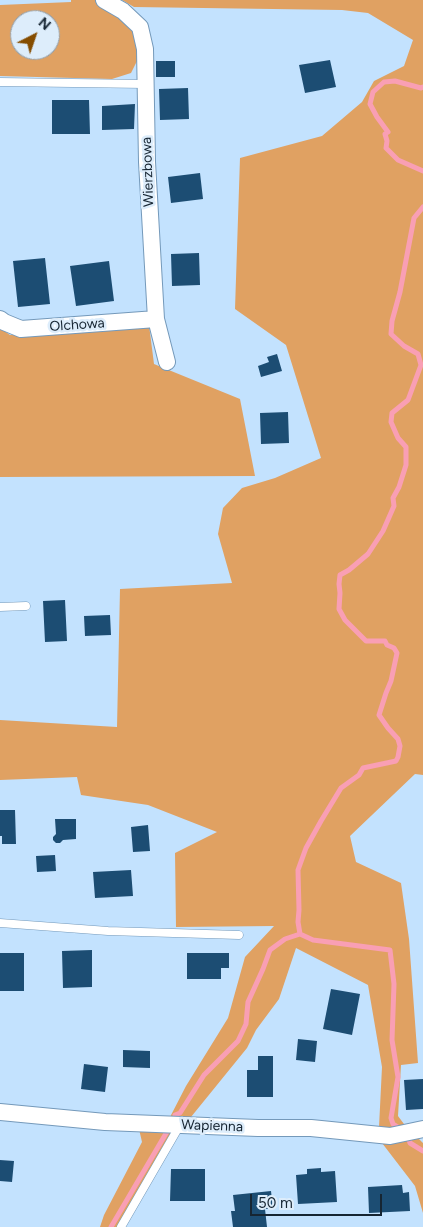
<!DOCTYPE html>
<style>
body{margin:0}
#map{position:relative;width:423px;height:1227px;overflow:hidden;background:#c3e2fe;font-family:Figtree,sans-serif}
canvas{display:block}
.north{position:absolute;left:10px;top:10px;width:50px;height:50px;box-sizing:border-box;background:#ddedfb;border:1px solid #8d9dab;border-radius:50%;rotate:41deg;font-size:14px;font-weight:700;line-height:20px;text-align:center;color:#162532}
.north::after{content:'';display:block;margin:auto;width:18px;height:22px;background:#854d00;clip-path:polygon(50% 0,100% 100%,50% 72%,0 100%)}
.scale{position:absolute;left:250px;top:1194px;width:132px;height:22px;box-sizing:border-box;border:2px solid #162532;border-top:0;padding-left:6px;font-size:15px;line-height:18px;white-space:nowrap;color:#162532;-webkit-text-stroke:4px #ddedfb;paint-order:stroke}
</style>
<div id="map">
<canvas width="423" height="1227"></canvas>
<div class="north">N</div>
<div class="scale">50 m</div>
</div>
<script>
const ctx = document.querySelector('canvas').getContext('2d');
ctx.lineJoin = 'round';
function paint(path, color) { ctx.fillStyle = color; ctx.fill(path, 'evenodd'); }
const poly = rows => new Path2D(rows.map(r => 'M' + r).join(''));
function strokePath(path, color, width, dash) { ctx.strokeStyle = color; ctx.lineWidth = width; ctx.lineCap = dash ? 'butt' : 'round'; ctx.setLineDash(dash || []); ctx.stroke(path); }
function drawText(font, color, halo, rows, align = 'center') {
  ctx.font = font + ' Figtree,sans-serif'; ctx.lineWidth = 5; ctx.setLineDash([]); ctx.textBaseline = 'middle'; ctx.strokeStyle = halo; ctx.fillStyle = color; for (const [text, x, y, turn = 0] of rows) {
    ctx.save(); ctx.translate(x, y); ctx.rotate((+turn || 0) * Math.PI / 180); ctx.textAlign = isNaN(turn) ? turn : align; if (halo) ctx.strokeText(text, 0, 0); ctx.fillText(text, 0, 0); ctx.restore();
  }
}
paint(poly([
 [71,0,96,0,135,29,139,57,131,73,112,79,0,76,0,5,71,2],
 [20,20,50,20,50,50,20,50],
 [122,0,423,0,423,775,415,774,350,836,356,862,401,883,409,939,418,1063,401,1065,398,1116,407,1128,379,1127,382,1067,368,985,296,948,279,999,256,1030,247,1048,191,1117,169,1119,186,1086,228,1018,245,957,274,926,176,927,175,853,217,832,148,805,81,795,77,777,0,780,0,720,117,727,120,589,232,583,218,534,223,508,242,488,275,478,321,458,286,345,235,309,240,158,322,136,362,102,374,81,404,66,413,40,368,13,342,10,134,7],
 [149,325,154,364,240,399,255,476,0,477,0,328,10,335],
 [139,1129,172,1131,117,1227,100,1227,104,1215,142,1142],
 [418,1138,423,1143,423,1213,415,1186,382,1143]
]), '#e0a162');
strokePath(poly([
 [423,87,421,88,395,81,384,82,373,92,370,104,377,117,388,132,385,134,387,141,386,148,398,160,423,171],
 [175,1115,180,1113,204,1075,238,1041,246,1024,248,1002,263,969,270,950,285,939,300,934],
 [401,1129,393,1124,391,1118,398,1077,392,1040,394,984,390,950,313,940,300,934,298,922,299,910,298,870,306,848,321,821,341,788,359,775,363,768,396,761,398,757,400,746,398,739,388,728,379,715,386,693,391,681,397,653,394,648,387,645,385,641,366,641,345,620,339,609,340,593,339,584,340,575,349,570,368,554,383,531,394,506,393,498,399,487,406,465,406,447,398,438,391,422,392,413,408,400,421,365,418,354,404,346,391,334,392,321,400,292,414,218,423,207],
 [409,1140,410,1143,423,1151],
 [111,1227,168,1130]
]), '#f99fb4', 5);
paint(poly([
 [330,60,336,87,305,93,299,65],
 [156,61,175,61,175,77,156,77],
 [188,88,189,119,160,120,159,89],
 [52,100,89,100,90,134,52,134],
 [135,104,134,129,102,130,102,106],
 [200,173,203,199,171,203,168,177],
 [199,253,200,285,172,286,171,254],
 [45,258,50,304,18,307,13,261],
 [109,261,114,301,76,306,70,266],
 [277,354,282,371,261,377,258,366,269,362,267,357],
 [288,412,289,443,261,444,260,413],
 [65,600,67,641,45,642,43,601],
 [110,615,111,635,85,636,84,616],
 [0,810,15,810,16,844,2,844,2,836,0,836],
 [55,819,76,819,76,839,63,840,60,843,56,843,53,840,53,837,56,834],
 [148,825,150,851,133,852,131,827],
 [55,855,56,871,37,872,36,856],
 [131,870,133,896,95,898,93,872],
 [92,950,92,987,63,988,62,951],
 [0,953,24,953,24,991,0,991],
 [187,953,229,953,229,968,221,968,221,979,187,979],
 [331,989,360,994,352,1035,323,1029],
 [298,1039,317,1041,315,1062,296,1060],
 [123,1050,150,1051,150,1068,123,1067],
 [258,1056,273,1056,273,1097,247,1097,247,1070,258,1070],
 [84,1064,108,1067,105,1092,81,1089],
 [423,1079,423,1109,406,1110,404,1080],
 [0,1160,14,1161,12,1182,0,1181],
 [321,1168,321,1172,335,1171,337,1202,298,1204,296,1175,307,1174,307,1169],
 [171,1169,205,1169,205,1201,170,1201],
 [402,1185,403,1193,409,1192,410,1211,369,1213,368,1187],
 [271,1191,273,1209,265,1209,267,1227,233,1227,231,1211,235,1211,233,1195]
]), '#1c4d73');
const service = poly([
 [0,82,145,84],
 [0,607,26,606],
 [0,923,108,931,239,935],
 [121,1227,180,1125]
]);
const minor = poly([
 [104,0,123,11,140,27,145,49,147,162,156,319,167,362],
 [0,319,4,322,21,329,156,319],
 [0,1112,105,1122,258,1128,311,1128,390,1136,423,1129]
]);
strokePath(service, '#7499ba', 9);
strokePath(minor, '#7499ba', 18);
strokePath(service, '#fff', 8);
strokePath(minor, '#fff', 16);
drawText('14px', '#162532', '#ddedfb', [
 ["Wierzbowa",148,172,-92],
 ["Olchowa",77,325,-4],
 ["Wapienna",212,1126,2]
]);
</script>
